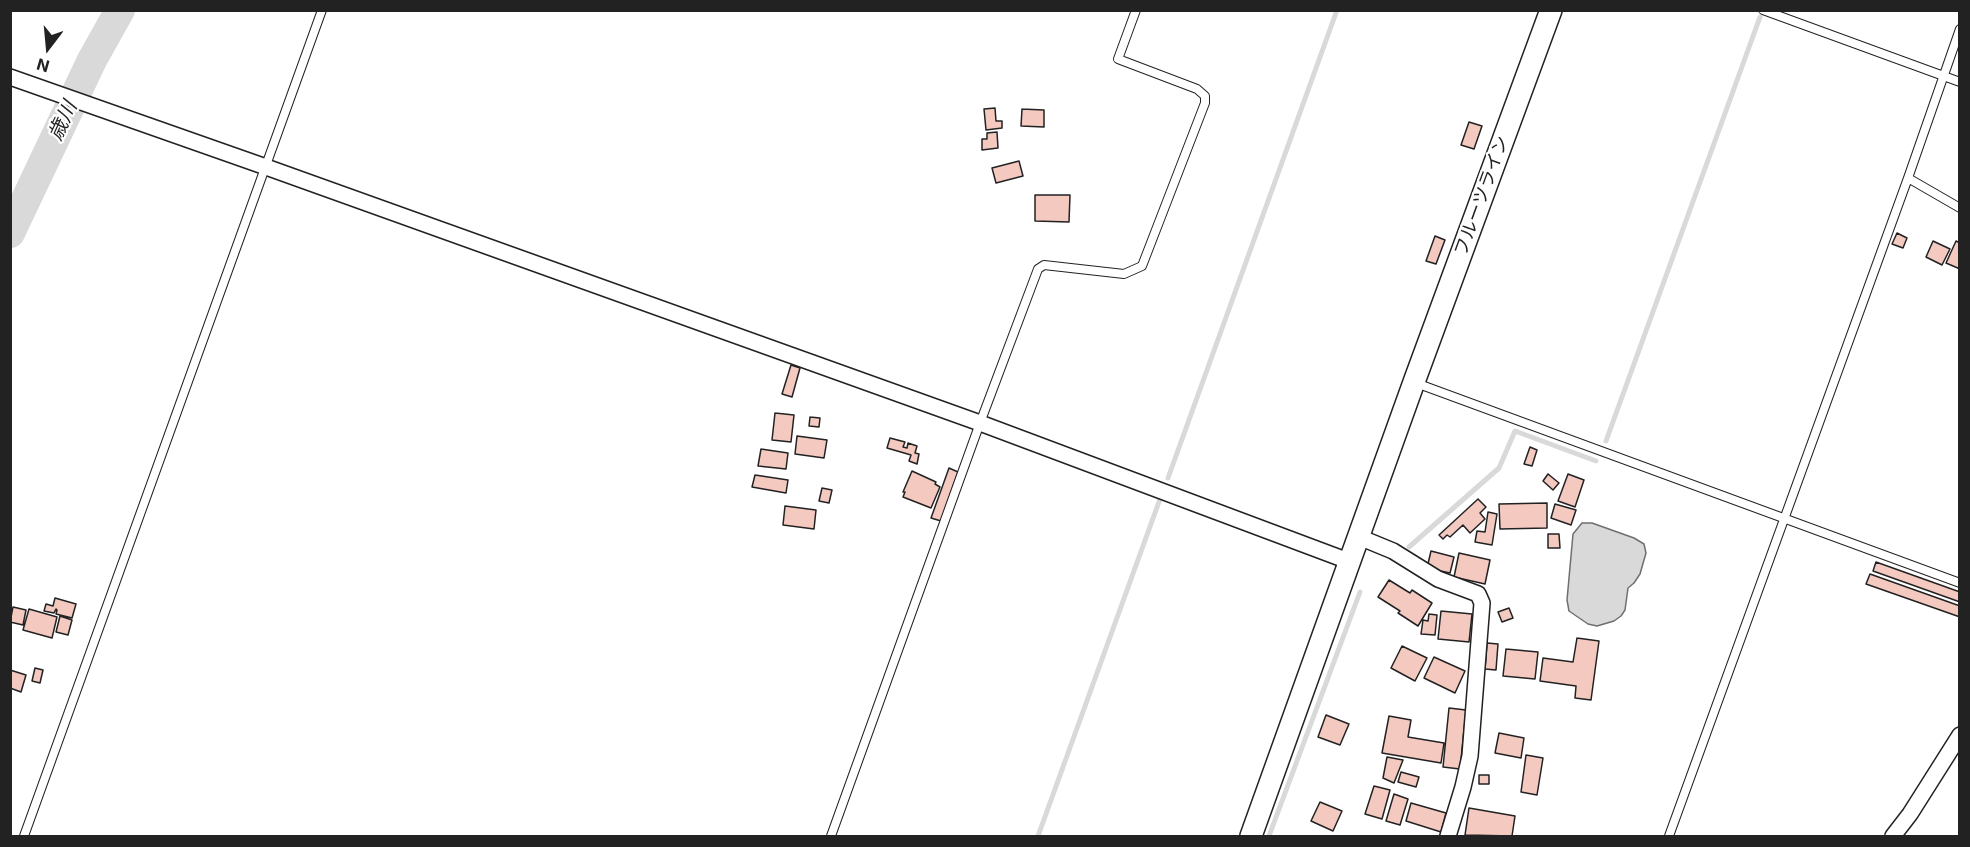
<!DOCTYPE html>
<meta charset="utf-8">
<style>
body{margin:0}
#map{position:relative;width:1970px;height:847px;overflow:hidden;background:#fff;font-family:Inter,sans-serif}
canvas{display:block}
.frame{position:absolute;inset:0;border:12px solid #222;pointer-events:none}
.north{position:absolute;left:18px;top:18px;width:60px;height:60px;-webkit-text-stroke:4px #fff;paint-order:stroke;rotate:196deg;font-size:16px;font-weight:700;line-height:24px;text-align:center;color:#222}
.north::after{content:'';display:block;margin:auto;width:21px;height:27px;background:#222;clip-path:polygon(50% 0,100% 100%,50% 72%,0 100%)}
</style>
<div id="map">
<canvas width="1970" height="847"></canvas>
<div class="frame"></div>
<div class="north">N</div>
</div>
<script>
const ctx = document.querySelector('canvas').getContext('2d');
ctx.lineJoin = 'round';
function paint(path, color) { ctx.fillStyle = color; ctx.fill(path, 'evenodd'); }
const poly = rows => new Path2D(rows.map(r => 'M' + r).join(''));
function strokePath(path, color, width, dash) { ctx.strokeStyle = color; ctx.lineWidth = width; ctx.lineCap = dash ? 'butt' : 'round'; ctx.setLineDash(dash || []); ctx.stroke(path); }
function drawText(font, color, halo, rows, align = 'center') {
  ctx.font = font + ' Inter,"Noto Sans JP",sans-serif'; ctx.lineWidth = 4.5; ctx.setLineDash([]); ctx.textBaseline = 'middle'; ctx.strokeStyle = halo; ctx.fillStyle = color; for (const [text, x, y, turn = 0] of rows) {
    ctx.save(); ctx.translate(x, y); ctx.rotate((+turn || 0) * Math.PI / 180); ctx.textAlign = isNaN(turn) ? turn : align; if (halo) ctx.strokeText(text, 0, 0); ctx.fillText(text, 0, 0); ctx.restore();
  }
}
const water = poly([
 [1582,523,1592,523,1634,538,1644,544,1646,553,1640,574,1634,583,1628,588,1625,610,1621,616,1614,621,1597,626,1588,624,1569,611,1567,600,1573,534,1582,523]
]);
paint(water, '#d9d9d9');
strokePath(water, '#6f6f6f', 1.5);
strokePath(poly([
 [1606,441,1760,17],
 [1168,478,1337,10],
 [1409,547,1499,468,1515,431,1596,461],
 [1038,836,1160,499],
 [1269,836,1360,592]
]), '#d9d9d9', 5);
strokePath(poly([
 [10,233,92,60,120,10]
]), '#d9d9d9', 30);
const building = poly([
 [995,108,996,121,1002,121,1002,128,986,130,984,109,995,108],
 [1022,109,1044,110,1044,127,1021,126,1022,109],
 [1469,122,1482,126,1474,149,1461,145,1469,122],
 [997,132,998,148,982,150,982,139,987,139,987,133,997,132],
 [1019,161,1023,176,996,183,992,168,1019,161],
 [1035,195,1070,195,1069,222,1035,221,1035,195],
 [1897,233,1907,238,1903,248,1892,244,1897,233],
 [1435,236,1445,240,1436,264,1426,261,1435,236],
 [1933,241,1950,249,1942,265,1926,257,1933,241],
 [1956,241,1960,243,1960,269,1946,263,1956,241],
 [791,365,800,368,792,397,782,394,791,365],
 [775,413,794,415,791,442,772,440,775,413],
 [810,417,820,418,819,427,809,426,810,417],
 [797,436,827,440,824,458,795,454,797,436],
 [890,438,905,442,903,447,907,448,908,443,917,446,915,453,919,454,917,464,909,461,911,455,887,448,890,438],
 [1530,447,1537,450,1532,466,1524,464,1530,447],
 [761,449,788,453,786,469,758,466,761,449],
 [949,468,958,472,941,521,931,518,949,468],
 [912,471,936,482,935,484,940,487,931,508,903,497,905,492,903,492,912,471],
 [1548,474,1559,483,1553,490,1543,481,1548,474],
 [1568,474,1584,480,1575,507,1558,501,1568,474],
 [755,475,788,480,786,493,752,487,755,475],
 [822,488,832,490,829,503,819,501,822,488],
 [1478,499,1486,507,1480,513,1485,519,1470,533,1463,525,1450,537,1447,535,1443,539,1439,535,1478,499],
 [1547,503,1547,528,1500,529,1499,504,1547,503],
 [1555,504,1576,510,1571,525,1551,518,1555,504],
 [785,506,816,510,814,529,783,525,785,506],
 [1488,512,1497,514,1492,545,1475,542,1477,531,1485,532,1488,512],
 [1548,534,1559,534,1560,548,1548,548,1548,534],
 [1431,551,1454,557,1450,573,1427,568,1431,551],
 [1459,553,1490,560,1485,584,1454,577,1459,553],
 [1876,562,1960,592,1960,602,1873,571,1876,562],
 [1870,574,1960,606,1960,617,1866,584,1870,574],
 [1389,580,1410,593,1412,590,1432,603,1418,626,1398,613,1400,611,1378,597,1389,580],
 [55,598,76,604,72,618,56,614,57,610,56,609,54,613,44,611,46,604,53,606,55,598],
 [13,607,26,610,23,625,10,622,13,607],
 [1509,608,1513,618,1502,622,1498,612,1509,608],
 [29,609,57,617,52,638,23,630,29,609],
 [1441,611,1472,614,1469,642,1438,639,1441,611],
 [1429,614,1437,615,1435,635,1421,634,1423,620,1428,621,1429,614],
 [60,616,72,620,68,635,56,632,60,616],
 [1577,638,1599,641,1591,700,1575,698,1576,686,1540,681,1543,658,1573,662,1577,638],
 [1487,643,1498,644,1496,670,1485,669,1487,643],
 [1402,646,1427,658,1415,681,1391,668,1402,646],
 [1506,649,1538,652,1535,679,1503,676,1506,649],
 [1434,657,1465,671,1455,693,1424,678,1434,657],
 [35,668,43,670,40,683,32,681,35,668],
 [10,670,26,675,21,692,10,688,10,670],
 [1449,708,1466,710,1460,769,1443,767,1449,708],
 [1326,715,1349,724,1340,745,1318,737,1326,715],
 [1389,716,1411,720,1408,737,1444,743,1441,763,1382,753,1389,716],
 [1499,733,1524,738,1521,758,1495,753,1499,733],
 [1526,755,1543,758,1537,795,1521,792,1526,755],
 [1387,757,1403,760,1394,783,1383,778,1387,757],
 [1401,772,1419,777,1416,787,1398,782,1401,772],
 [1479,775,1489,775,1489,784,1479,784,1479,775],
 [1374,786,1390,790,1382,819,1365,814,1374,786],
 [1394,794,1408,799,1400,825,1386,821,1394,794],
 [1320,802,1342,811,1333,831,1311,821,1320,802],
 [1411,803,1446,813,1441,832,1406,821,1411,803],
 [1469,808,1515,816,1512,836,1465,835,1469,808]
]);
paint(building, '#f3c9c0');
strokePath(building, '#222', 1.5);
const lane = poly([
 [1763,10,1960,82],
 [1908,178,1960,208],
 [1416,383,1960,583],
 [24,836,322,10],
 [831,836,980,423,1038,269,1044,265,1124,274,1142,266,1205,103,1205,96,1197,89,1118,59,1136,10],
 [1669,836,1908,178,1960,29]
]);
const street = poly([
 [10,77,266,167,980,423,1351,562],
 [1359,537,1393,551,1438,579,1478,594,1482,603,1470,756,1463,787,1448,836],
 [1893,836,1910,814,1960,735]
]);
const secondary = poly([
 [1251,836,1414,382,1551,10]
]);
strokePath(lane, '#222', 10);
strokePath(street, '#222', 18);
strokePath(secondary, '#222', 24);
strokePath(lane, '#fff', 8);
strokePath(street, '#fff', 15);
strokePath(secondary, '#fff', 21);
drawText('18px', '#222', '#fff', [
 ["フルーツライン",1482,196,-70]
]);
drawText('italic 20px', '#222', '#fff', [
 ["歳川",63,121,-65]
]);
</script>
